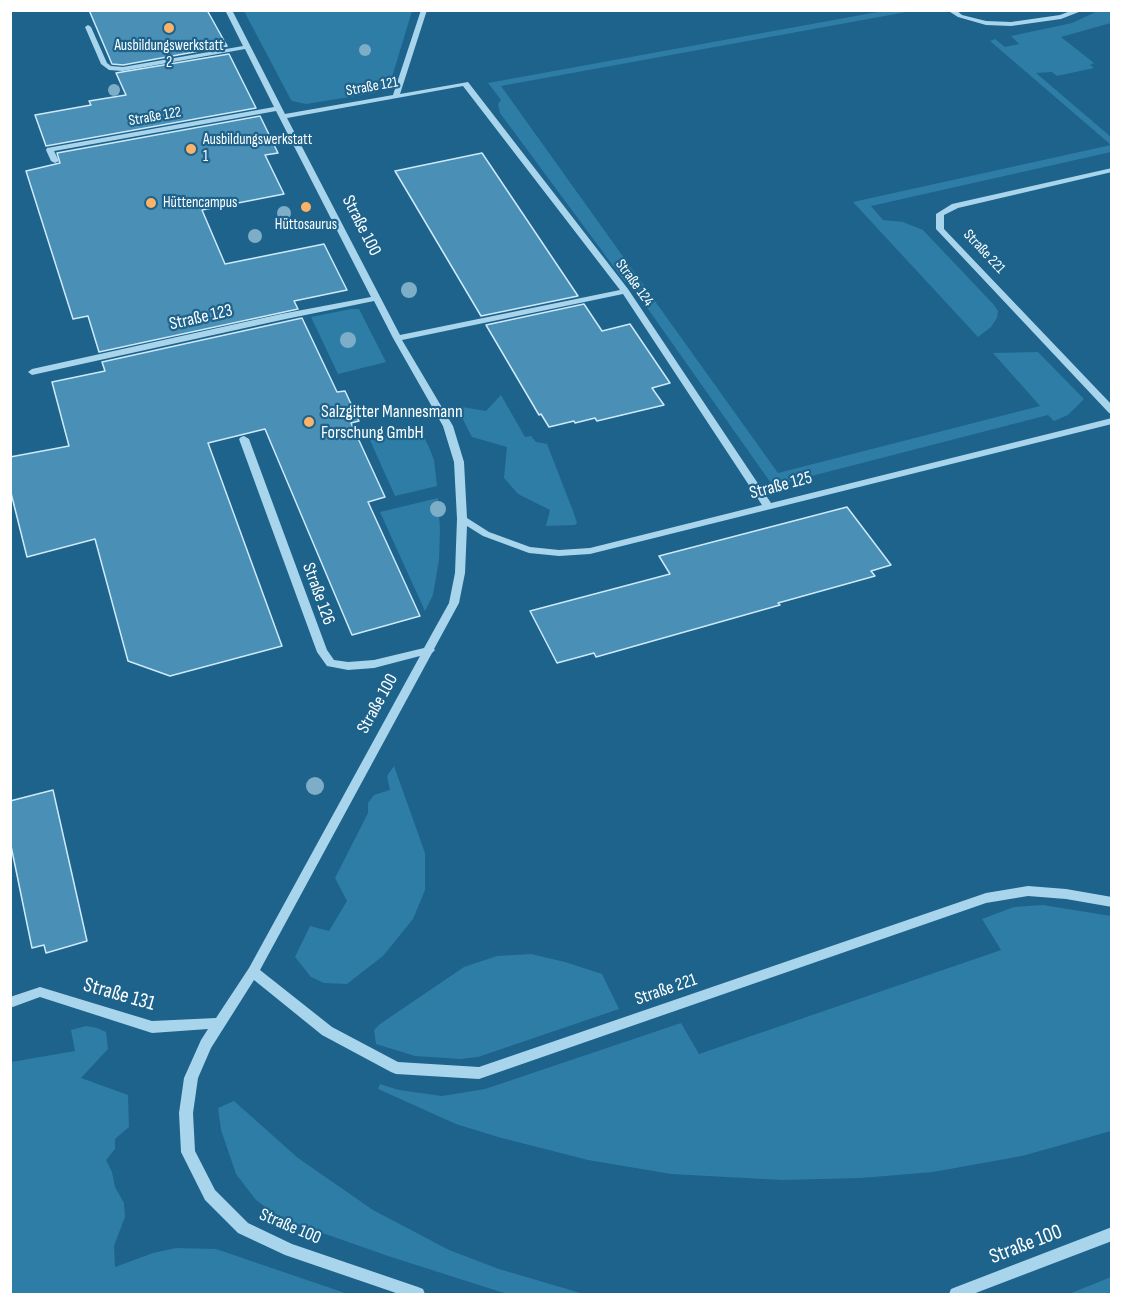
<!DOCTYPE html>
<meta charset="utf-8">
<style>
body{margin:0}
#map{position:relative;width:1122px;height:1305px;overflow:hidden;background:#1d638b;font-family:"Sofia Sans Condensed",sans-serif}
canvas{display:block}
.frame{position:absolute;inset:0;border:12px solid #fff;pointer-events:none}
</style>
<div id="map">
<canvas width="1122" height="1305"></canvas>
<div class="frame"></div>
</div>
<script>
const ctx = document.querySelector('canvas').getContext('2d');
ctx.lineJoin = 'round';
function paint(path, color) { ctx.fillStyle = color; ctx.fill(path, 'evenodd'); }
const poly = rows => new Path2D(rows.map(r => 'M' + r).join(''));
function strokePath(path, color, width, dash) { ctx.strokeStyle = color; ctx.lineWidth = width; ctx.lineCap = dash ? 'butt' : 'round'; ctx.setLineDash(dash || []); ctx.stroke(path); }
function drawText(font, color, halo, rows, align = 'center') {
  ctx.font = font + ' "Sofia Sans Condensed",sans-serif'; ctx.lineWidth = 4.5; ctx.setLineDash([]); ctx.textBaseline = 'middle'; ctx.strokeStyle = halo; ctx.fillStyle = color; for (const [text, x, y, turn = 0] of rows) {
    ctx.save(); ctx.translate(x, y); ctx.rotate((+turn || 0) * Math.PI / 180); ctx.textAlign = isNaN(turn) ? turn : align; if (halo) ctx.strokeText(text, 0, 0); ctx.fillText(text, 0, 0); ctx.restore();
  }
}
paint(poly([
 [1100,10,1111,11,1111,23,1061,37,1094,63,1090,65,1094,68,1057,76,1052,72,1036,73,1111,137,1111,152,871,206,883,220,903,222,923,230,994,305,998,311,997,318,991,327,978,337,853,202,1111,145,990,41,995,39,1005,47,1019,44,1011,36,1072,23],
 [244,11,412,11,392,77,386,86,374,93,306,104,292,101,290,98],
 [883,11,912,11,501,86,778,473,1040,406,993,353,1038,352,1084,399,1068,415,1054,421,1048,415,773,486,629,282,625,282,500,113,498,104,501,100,488,83],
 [351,309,359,309,386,362,338,374,311,317],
 [501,395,525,437,531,436,536,442,547,444,573,511,577,523,575,525,546,526,550,510,518,494,504,478,507,447,472,437,456,406,486,411],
 [414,428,419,428,429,447,434,460,437,486,395,496,369,438],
 [438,498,440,530,439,560,433,595,425,611,380,512],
 [394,766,425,853,425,890,413,919,383,956,347,984,324,983,311,977,295,957,310,926,329,931,347,901,335,878,368,813,368,803,374,795,390,790,387,776],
 [1043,905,1111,916,1111,1131,1022,1156,933,1172,861,1178,782,1180,671,1174,588,1160,498,1137,456,1124,378,1089,380,1084,399,1090,442,1096,485,1089,681,1023,699,1054,1001,950,982,919,1014,907],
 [531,954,565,962,602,974,619,1009,478,1057,461,1059,415,1056,376,1044,374,1030,380,1024,464,967,497,956],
 [86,1026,97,1028,106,1032,108,1049,81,1078,128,1095,129,1127,115,1139,115,1149,106,1160,112,1172,115,1187,124,1203,125,1217,114,1246,115,1267,153,1253,176,1248,216,1249,348,1294,11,1294,11,1062,75,1051,71,1030],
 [234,1101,298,1158,373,1210,449,1250,499,1269,584,1294,507,1294,388,1256,280,1218,256,1200,236,1174,221,1130,218,1108],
 [1111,1277,1111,1294,1069,1294]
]), '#2d7da7');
const building = poly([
 [89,10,207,10,227,46,123,65,112,64,89,10],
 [229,54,256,108,46,146,35,115,91,105,89,101,126,95,116,73,229,54],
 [260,116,278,153,265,155,284,194,202,210,225,264,324,244,347,290,294,301,298,309,99,352,88,316,73,319,26,171,60,163,57,153,260,116],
 [482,153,578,296,481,316,395,171,482,153],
 [584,304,602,331,630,324,670,383,652,388,664,405,597,421,595,418,575,423,574,421,549,427,541,414,539,415,486,325,584,304],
 [302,318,337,392,345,391,359,421,351,423,385,497,368,502,420,616,352,635,265,429,208,443,282,646,170,676,128,661,95,539,27,557,10,489,10,457,69,446,52,382,105,371,102,362,302,318],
 [847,507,891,565,871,571,875,576,778,603,780,605,596,657,594,653,557,663,530,611,670,574,659,556,847,507],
 [53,790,87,941,46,953,44,945,32,948,10,841,10,801,53,790]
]);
paint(building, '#4a8fb5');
strokePath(building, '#ceeaf9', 1.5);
paint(poly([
 [225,10,232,10,285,114,393,95,421,10,427,10,400,94,468,82,628,289,771,503,1112,418,1112,424,590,554,559,556,529,553,483,536,467,526,465,573,459,603,434,649,435,650,432,653,260,970,332,1027,398,1062,479,1067,986,893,1028,886,1066,889,1112,897,1112,907,1066,899,1028,896,986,903,479,1079,396,1074,391,1072,322,1035,254,980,211,1048,198,1078,193,1113,195,1151,215,1190,248,1223,292,1244,418,1287,423,1289,425,1294,399,1294,285,1255,238,1233,205,1200,181,1152,179,1113,184,1078,201,1040,208,1029,152,1033,40,997,10,1008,10,997,40,987,152,1021,216,1018,249,968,420,656,374,668,348,670,327,666,317,652,239,439,241,437,244,436,249,439,327,650,334,660,348,662,374,660,424,648,449,603,455,573,457,519,454,462,443,426,393,338,374,301,281,320,32,375,28,372,32,369,281,314,371,297,276,111,54,151,59,161,55,163,51,161,46,150,47,148,274,107,245,49,123,71,109,70,101,64,85,27,88,25,91,27,107,63,111,66,123,67,243,46,225,10],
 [463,86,620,290,400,335,287,118,463,86],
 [623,294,762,505,590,548,559,550,530,547,489,532,467,518,464,462,453,426,402,340,623,294],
 [947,10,956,10,962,15,986,21,1011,22,1060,15,1073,10,1084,10,1061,19,1011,26,986,25,958,17,947,10],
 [1112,168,1112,172,958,208,944,215,944,229,1112,405,1112,414,1109,413,936,229,936,214,952,204,1112,168],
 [1112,1227,1112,1241,973,1294,949,1294,951,1289,956,1287,1112,1227]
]), '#a9d5ec');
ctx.fillStyle = '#7eadc8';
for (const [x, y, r] of [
 [365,50,6],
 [114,90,6],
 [284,213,7],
 [255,236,7],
 [409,290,8],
 [348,340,8],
 [438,509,8],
 [315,786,9]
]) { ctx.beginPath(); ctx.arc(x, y, r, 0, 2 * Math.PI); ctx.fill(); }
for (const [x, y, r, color] of [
 [169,28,6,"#fcb367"],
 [191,149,6,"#fcb367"],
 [151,203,6,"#fcb367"],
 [306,207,6,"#fcb367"],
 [309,422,6,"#fcb367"]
]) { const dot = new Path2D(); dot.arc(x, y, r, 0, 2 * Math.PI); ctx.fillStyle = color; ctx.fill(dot); strokePath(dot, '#1d638b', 2); }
drawText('15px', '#fff', '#1d638b', [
 ["Ausbildungswerkstatt",169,46],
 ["2",169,63],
 ["Ausbildungswerkstatt",203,140,"left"],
 ["1",203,157,"left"],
 ["Hüttencampus",163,203,"left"],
 ["Hüttosaurus",306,225]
]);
drawText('15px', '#fff', '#1d638b', [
 ["Straße 121",372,87,-10],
 ["Straße 122",155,117,-10],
 ["Straße 221",984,252,47],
 ["Straße 124",634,283,54]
]);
drawText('18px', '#fff', '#1d638b', [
 ["Straße 100",361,226,63],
 ["Straße 123",201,318,-13],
 ["Straße 125",781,486,-15],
 ["Straße 126",318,594,70],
 ["Straße 100",378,704,-61],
 ["Straße 221",666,990,-19],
 ["Straße 100",290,1227,23]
]);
drawText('18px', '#fff', '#1d638b', [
 ["Salzgitter Mannesmann",321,412],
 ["Forschung GmbH",321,433]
], 'left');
drawText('21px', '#fff', '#1d638b', [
 ["Straße 131",119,995,16],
 ["Straße 100",1026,1245,-21]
]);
</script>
